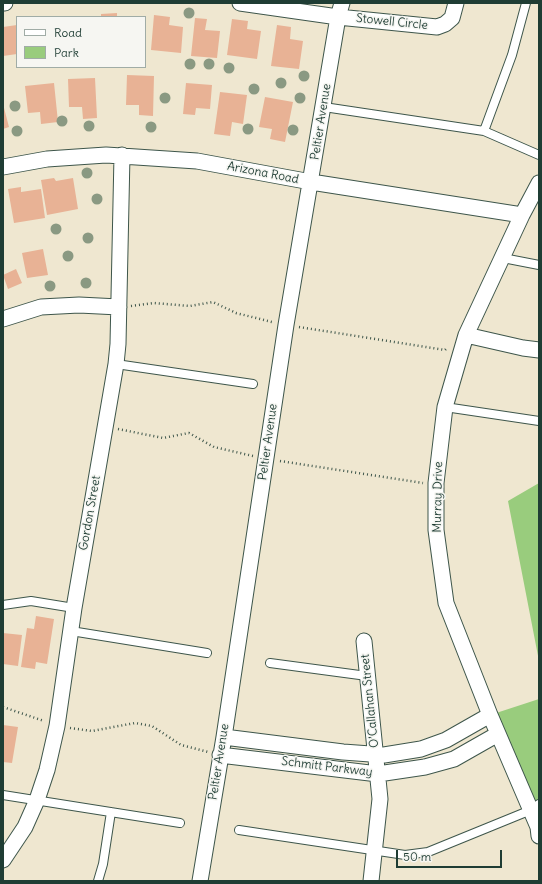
<!DOCTYPE html>
<meta charset="utf-8">
<style>
body{margin:0}
#map{position:relative;width:542px;height:884px;overflow:hidden;background:#efe7d0;font-family:Delius,sans-serif}
canvas{display:block}
.frame{position:absolute;inset:0;border:4px solid #1f3d34;pointer-events:none}
.legend{position:absolute;left:16px;top:16px;width:130px;height:52px;box-sizing:border-box;background:#f6f6f2;border:1px solid #a0aca6;margin:0;padding:5px 7px;list-style:none;font-size:12px;color:#1f3d34}
.legend li{display:flex;align-items:center;gap:8px;height:20px}
.legend b{width:20px;border:1px solid #a0aca6}
.scale{position:absolute;left:396px;top:850px;width:106px;height:18px;box-sizing:border-box;border:2px solid #1f3d34;border-top:0;padding-left:5px;font-size:12px;line-height:14px;white-space:nowrap;color:#1f3d34;-webkit-text-stroke:3px #f6f6f2;paint-order:stroke}
</style>
<div id="map">
<canvas width="542" height="884"></canvas>
<div class="frame"></div>
<ul class="legend">
<li><b style="height:5px;background:#fff"></b>Road</li>
<li><b style="height:11px;background:#99cc7d"></b>Park</li>
</ul>
<div class="scale">50 m</div>
</div>
<script>
const ctx = document.querySelector('canvas').getContext('2d');
ctx.lineJoin = 'round';
function paint(path, color) { ctx.fillStyle = color; ctx.fill(path, 'evenodd'); }
const poly = rows => new Path2D(rows.map(r => 'M' + r).join(''));
function strokePath(path, color, width, dash) { ctx.strokeStyle = color; ctx.lineWidth = width; ctx.lineCap = dash ? 'butt' : 'round'; ctx.setLineDash(dash || []); ctx.stroke(path); }
function drawText(font, color, halo, rows, align = 'center') {
  ctx.font = font + ' Delius,sans-serif'; ctx.lineWidth = 3; ctx.setLineDash([]); ctx.textBaseline = 'middle'; ctx.strokeStyle = halo; ctx.fillStyle = color; for (const [text, x, y, turn = 0] of rows) {
    ctx.save(); ctx.translate(x, y); ctx.rotate((+turn || 0) * Math.PI / 180); ctx.textAlign = isNaN(turn) ? turn : align; if (halo) ctx.strokeText(text, 0, 0); ctx.fillText(text, 0, 0); ctx.restore();
  }
}
paint(poly([
 [539,483,539,661,508,501],
 [539,699,539,827,490,715]
]), '#99cc7d');
paint(poly([
 [117,13,117,17,101,17,101,14],
 [154,15,170,17,169,25,183,27,181,53,151,50],
 [195,18,207,19,205,30,220,31,217,58,191,56],
 [232,19,248,21,247,29,261,31,257,59,227,55],
 [17,25,17,54,3,56,3,27],
 [277,25,291,27,290,39,303,41,299,69,271,66],
 [127,75,154,76,153,116,139,115,139,105,126,105],
 [95,78,97,118,83,119,82,107,69,107,68,79],
 [54,83,58,122,41,124,40,112,28,113,25,86],
 [186,83,212,85,210,109,196,108,195,115,183,114],
 [220,92,247,95,243,124,232,122,230,136,214,134],
 [265,97,293,102,285,142,270,139,272,129,259,127],
 [3,104,9,127,3,129],
 [54,178,56,181,73,178,78,209,47,215,41,180],
 [21,187,21,192,41,189,45,218,14,223,8,189],
 [43,249,48,275,27,278,22,253],
 [16,269,22,283,8,289,3,275],
 [36,616,54,619,47,664,36,662,35,669,21,667,27,628,34,629],
 [3,633,22,635,18,666,3,664],
 [3,725,18,727,12,763,3,762]
]), '#e8b295');
const lane = poly([
 [324,107,484,131,539,155],
 [484,131,512,55,526,3],
 [503,258,539,265],
 [116,364,253,384],
 [445,407,539,421],
 [3,605,31,601,74,608],
 [71,631,207,653],
 [270,663,367,676],
 [3,795,180,823],
 [239,830,405,855,428,852,531,810,539,804],
 [98,881,103,864,111,812]
]);
const street = poly([
 [3,3,5,3],
 [240,3,338,17,437,27,445,24,452,18,456,3],
 [3,167,47,159,106,155,197,161,311,182,522,215],
 [539,183,522,215,466,335,445,407,436,483,436,530,446,603,490,715,538,827,539,836],
 [3,319,41,307,79,305,119,307],
 [466,335,523,348,539,350],
 [364,641,380,799,371,881],
 [224,737,343,752,384,755,421,749,446,740,490,715],
 [220,755,378,774,425,767,454,759,498,734],
 [3,860,25,827,37,800,47,770,57,726,74,608,116,364,118,344,122,155],
 [200,881,224,737,286,325,338,17,342,3]
]);
strokePath(lane, '#3e564b', 10);
strokePath(street, '#3e564b', 17);
strokePath(poly([
 [131,306,154,303,190,306,213,302,236,313,272,322],
 [299,327,445,350,447,348],
 [118,429,163,438,189,433,214,447,253,456],
 [280,461,423,483],
 [3,707,44,721],
 [70,728,92,731,135,723,152,726,181,745,208,752]
]), '#3e564b', 2.5, [1, 3]);
strokePath(lane, '#fff', 8);
strokePath(street, '#fff', 15);
ctx.fillStyle = '#8a9982';
for (const [x, y] of [
 [189,13],
 [190,64],
 [209,64],
 [229,68],
 [304,76],
 [281,83],
 [254,89],
 [165,98],
 [300,98],
 [15,106],
 [62,121],
 [89,126],
 [151,127],
 [248,129],
 [293,130],
 [17,131],
 [87,173],
 [97,199],
 [56,229],
 [88,238],
 [68,256],
 [86,283],
 [50,286]
]) { ctx.beginPath(); ctx.arc(x, y, 5.5, 0, 2 * Math.PI); ctx.fill(); }
drawText('12px', '#1f3d34', '#f6f6f2', [
 ["Stowell Circle",392,22,6],
 ["Peltier Avenue",321,122,-81],
 ["Arizona Road",263,173,11],
 ["Peltier Avenue",268,442,-82],
 ["Murray Drive",438,497,-89],
 ["Gordon Street",90,513,-80],
 ["O’Callahan Street",370,701,-96],
 ["Peltier Avenue",219,762,-81],
 ["Schmitt Parkway",327,767,7]
]);
</script>
